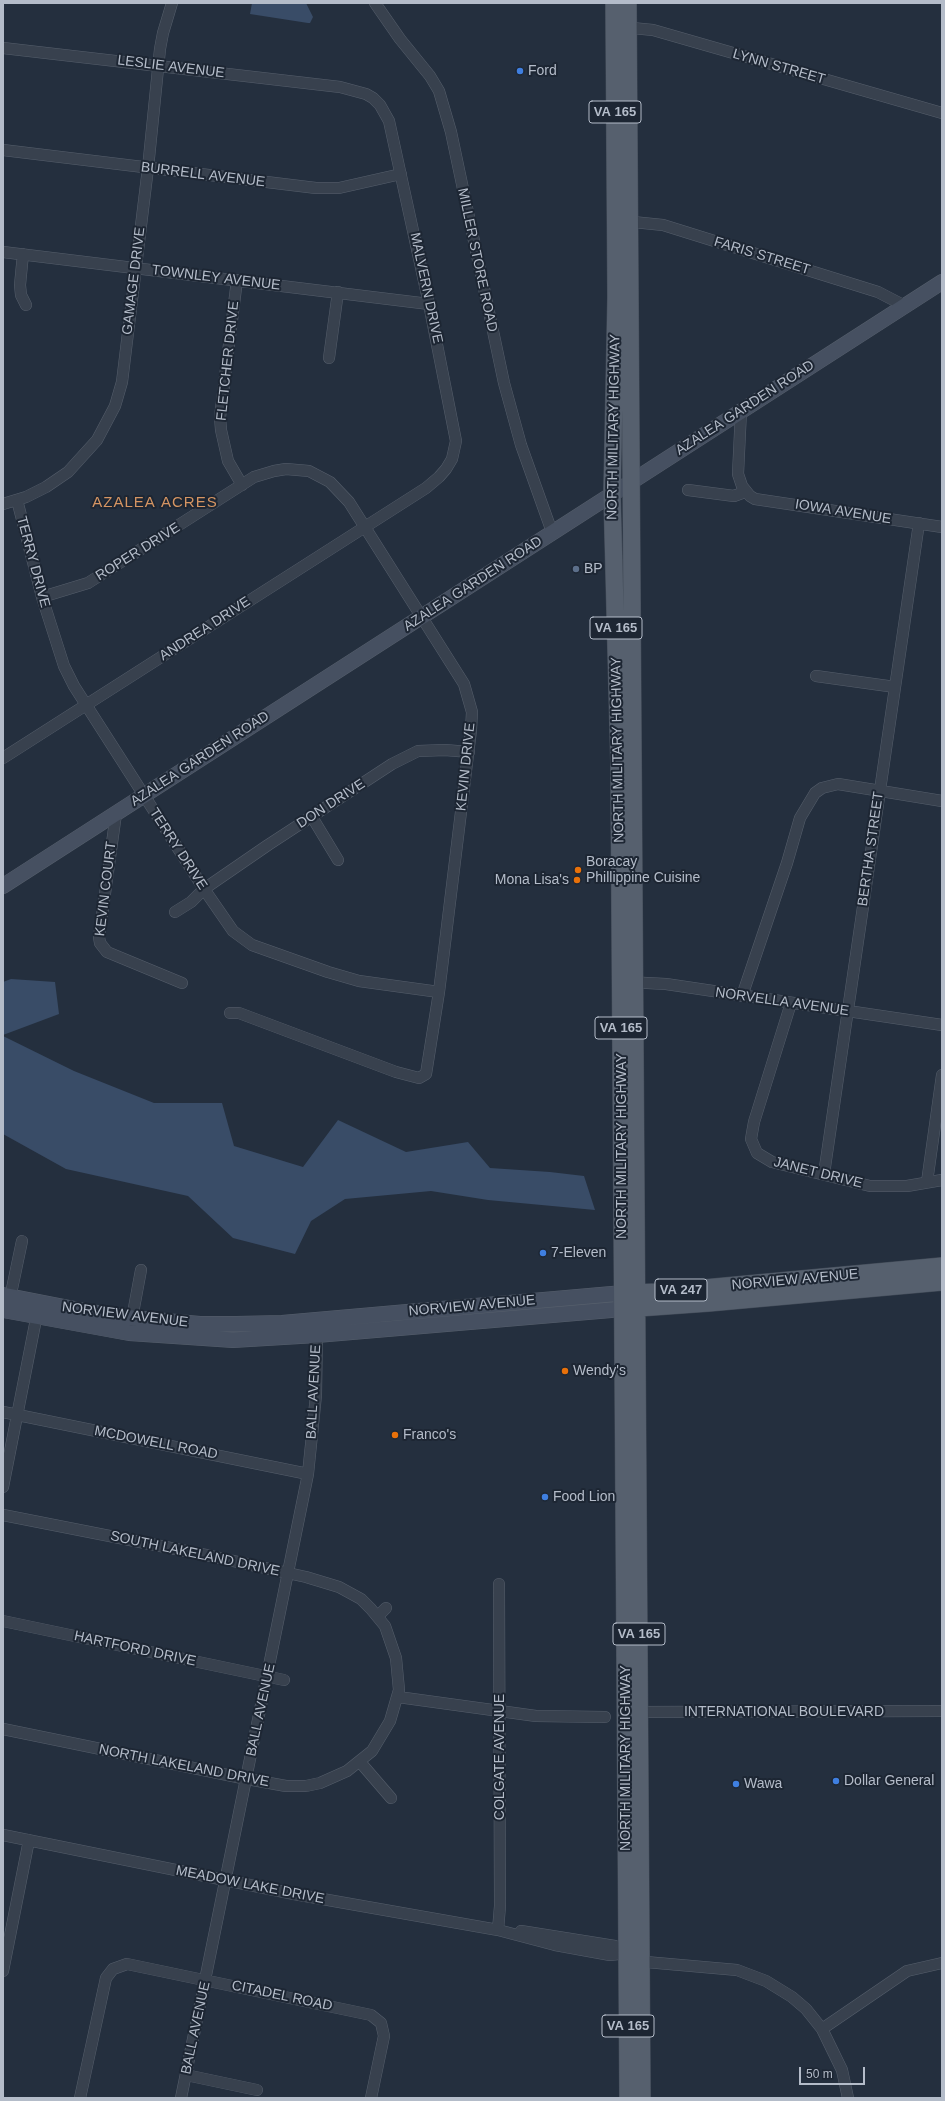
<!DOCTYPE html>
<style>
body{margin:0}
#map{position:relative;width:945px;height:2101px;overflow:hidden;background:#242f3e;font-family:Helvetica,sans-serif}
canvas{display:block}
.frame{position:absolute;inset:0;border:4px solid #b4bcc9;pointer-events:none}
.scale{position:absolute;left:799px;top:2067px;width:66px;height:18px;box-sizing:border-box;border:2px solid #b4bcc9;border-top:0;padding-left:5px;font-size:12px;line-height:14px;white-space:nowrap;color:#b4bcc9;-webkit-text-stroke:3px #1d2633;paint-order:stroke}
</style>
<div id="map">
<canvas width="945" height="2101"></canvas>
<div class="frame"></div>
<div class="scale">50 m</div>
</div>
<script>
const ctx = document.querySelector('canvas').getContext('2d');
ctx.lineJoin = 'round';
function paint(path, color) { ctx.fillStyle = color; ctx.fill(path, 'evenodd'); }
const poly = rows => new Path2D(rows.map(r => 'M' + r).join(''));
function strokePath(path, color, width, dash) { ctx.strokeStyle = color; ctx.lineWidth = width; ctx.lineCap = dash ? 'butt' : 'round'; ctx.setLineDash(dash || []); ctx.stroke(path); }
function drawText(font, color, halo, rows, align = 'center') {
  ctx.font = font + ' Helvetica,sans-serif'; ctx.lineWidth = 4; ctx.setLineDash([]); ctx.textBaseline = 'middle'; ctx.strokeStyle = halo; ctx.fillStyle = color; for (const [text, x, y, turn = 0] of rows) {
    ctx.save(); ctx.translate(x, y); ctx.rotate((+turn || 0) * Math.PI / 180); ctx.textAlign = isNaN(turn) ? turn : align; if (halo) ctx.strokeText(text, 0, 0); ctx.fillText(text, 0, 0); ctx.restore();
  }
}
paint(poly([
 [252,3,306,3,313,17,310,23,308,23,250,14],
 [11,979,55,982,59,1014,3,1035,3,982],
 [3,1036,74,1071,154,1103,222,1103,234,1146,303,1167,338,1120,406,1152,468,1142,490,1168,550,1172,584,1176,595,1210,488,1200,431,1191,345,1199,311,1221,295,1254,233,1238,188,1196,66,1169,3,1134]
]), '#394c67');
const minor = poly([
 [375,3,400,39,430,76,439,91,451,132,504,383,521,445,552,532],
 [622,27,653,30,942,113],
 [3,48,340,87,366,94,373,98,380,105,389,121,429,304,456,441,452,459,446,469,439,477,426,488,3,758],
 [3,150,316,188,339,188,401,174],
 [623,221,663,225,878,292,905,306],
 [3,252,429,304],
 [23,254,20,285,21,295,26,305],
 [237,280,220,417,221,430,228,461,242,485],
 [329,358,338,292],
 [741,411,738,474,742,486,750,496,755,499,942,527],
 [688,490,734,496,745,492],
 [17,500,42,597,64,666,74,686,204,889,233,931,252,945,328,972,359,981,439,992],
 [3,504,26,497,46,487,68,472,97,440,115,406,122,382,148,168,160,49,163,33,172,3],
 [42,597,88,583,254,477,274,471,286,469,309,471,330,482,349,502,464,684,472,712,471,730,439,992,426,1074,419,1078,396,1072,239,1013,230,1013],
 [816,676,895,687],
 [116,814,99,937,100,943,107,952,182,983],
 [312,817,338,860],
 [175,912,191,902,204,889,268,845,392,764,418,751,445,750,469,752],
 [628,982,666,984,942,1025],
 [742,996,787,863,800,818,815,793,822,788,838,784,942,801],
 [791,1003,754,1122,751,1139,757,1153,772,1162,870,1186,907,1186,942,1180],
 [824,1174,919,523],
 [927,1182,942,1075],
 [9,1303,22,1241],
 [131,1324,141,1270],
 [3,1412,308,1474],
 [3,1487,38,1309],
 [3,1515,206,1555,306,1577,339,1587,361,1599,371,1609,385,1626,396,1658,399,1690,390,1721,372,1751,347,1771,320,1783,306,1786,286,1786,247,1779,3,1729],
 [378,1616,386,1608],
 [3,1621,284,1680],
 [398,1697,536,1716,605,1717],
 [634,1712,942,1711],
 [360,1762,391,1798],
 [3,1835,294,1894,498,1930,555,1945,610,1955,628,1953],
 [498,1930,500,1906,499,1584],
 [521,1931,615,1946,646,1962,737,1970,766,1981,792,1997,806,2009,822,2029,842,2070,848,2098],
 [3,1971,29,1840],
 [822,2029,907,1971,942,1963],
 [186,2075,257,2090],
 [80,2098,106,1978,113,1969,127,1964,371,2015,381,2023,384,2036,371,2098],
 [181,2098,308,1474,316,1395,317,1329]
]);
const secondary = poly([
 [3,886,942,282],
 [3,1295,90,1312,132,1318,200,1324,236,1324,282,1323,623,1293],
 [3,1310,129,1333,233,1340,317,1335,623,1309]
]);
const primary = poly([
 [614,3,616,297,612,494,619,763,628,2098],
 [628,3,642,2098],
 [625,1293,661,1292,942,1266],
 [625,1309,709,1303,942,1282]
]);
strokePath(minor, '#565f6c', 12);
strokePath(secondary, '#565f6c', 16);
strokePath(primary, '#414a57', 18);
strokePath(minor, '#38414e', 11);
strokePath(secondary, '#465061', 15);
strokePath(primary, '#56606e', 17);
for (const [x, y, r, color] of [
 [520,71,4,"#3f7fe0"],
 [576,569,4,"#5c6f8a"],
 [578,870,4,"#e8710a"],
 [577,880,4,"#e8710a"],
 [543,1253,4,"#3f7fe0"],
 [565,1371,4,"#e8710a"],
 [395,1435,4,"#e8710a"],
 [545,1497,4,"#3f7fe0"],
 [836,1781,4,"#3f7fe0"],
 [736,1784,4,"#3f7fe0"]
]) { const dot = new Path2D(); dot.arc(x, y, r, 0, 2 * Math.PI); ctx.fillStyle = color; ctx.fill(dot); strokePath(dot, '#1d2633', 1.5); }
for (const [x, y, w] of [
 [615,112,52],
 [616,628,52],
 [621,1028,52],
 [681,1290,52],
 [639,1634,52],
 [628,2026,52]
]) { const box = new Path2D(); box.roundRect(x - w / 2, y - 11, w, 22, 3); ctx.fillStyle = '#1d2633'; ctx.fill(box); strokePath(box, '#b4bcc9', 1); }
drawText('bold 13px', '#b4bcc9', null, [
 ["VA 165",615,112],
 ["VA 165",616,628],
 ["VA 165",621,1028],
 ["VA 247",681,1290],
 ["VA 165",639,1634],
 ["VA 165",628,2026]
]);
drawText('14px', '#b4bcc9', '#1d2633', [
 ["LESLIE AVENUE",171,67,7],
 ["LYNN STREET",779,67,16],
 ["BURRELL AVENUE",203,175,7],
 ["FARIS STREET",762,256,17],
 ["MILLER STORE ROAD",477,260,78],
 ["TOWNLEY AVENUE",216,278,7],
 ["GAMAGE DRIVE",134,281,-83],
 ["MALVERN DRIVE",426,288,78],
 ["FLETCHER DRIVE",228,361,-84],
 ["AZALEA GARDEN ROAD",745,408,-33],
 ["NORTH MILITARY HIGHWAY",614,427,-89],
 ["IOWA AVENUE",843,512,9],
 ["ROPER DRIVE",138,552,-32],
 ["TERRY DRIVE",33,562,75],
 ["AZALEA GARDEN ROAD",473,584,-33],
 ["ANDREA DRIVE",205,629,-33],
 ["NORTH MILITARY HIGHWAY",618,750,-91],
 ["AZALEA GARDEN ROAD",200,759,-33],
 ["KEVIN DRIVE",466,767,-84],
 ["DON DRIVE",331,804,-33],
 ["TERRY DRIVE",178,849,57],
 ["BERTHA STREET",871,849,-82],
 ["KEVIN COURT",106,889,-83],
 ["NORVELLA AVENUE",782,1002,8],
 ["NORTH MILITARY HIGHWAY",622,1146,-90],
 ["JANET DRIVE",818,1173,14],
 ["NORVIEW AVENUE",795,1280,-5],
 ["NORVIEW AVENUE",472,1306,-5],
 ["NORVIEW AVENUE",125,1315,7],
 ["BALL AVENUE",314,1392,-87],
 ["MCDOWELL ROAD",156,1443,11],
 ["SOUTH LAKELAND DRIVE",195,1554,12],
 ["HARTFORD DRIVE",135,1649,12],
 ["BALL AVENUE",261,1710,-78],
 ["INTERNATIONAL BOULEVARD",784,1712],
 ["COLGATE AVENUE",500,1757,-90],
 ["NORTH MILITARY HIGHWAY",626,1758,-90],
 ["NORTH LAKELAND DRIVE",184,1766,11],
 ["MEADOW LAKE DRIVE",250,1885,11],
 ["CITADEL ROAD",282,1996,12],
 ["BALL AVENUE",196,2028,-78]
]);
drawText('14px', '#b4bcc9', '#1d2633', [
 ["Ford",528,71],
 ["BP",584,569],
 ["Boracay",586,862],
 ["Phillippine Cuisine",586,878],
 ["Mona Lisa's",569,880,"right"],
 ["7-Eleven",551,1253],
 ["Wendy's",573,1371],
 ["Franco's",403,1435],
 ["Food Lion",553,1497],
 ["Dollar General",844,1781],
 ["Wawa",744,1784]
], 'left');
ctx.letterSpacing = '1px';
drawText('15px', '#d59563', '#1d2633', [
 ["AZALEA ACRES",155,503]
]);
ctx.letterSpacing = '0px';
</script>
